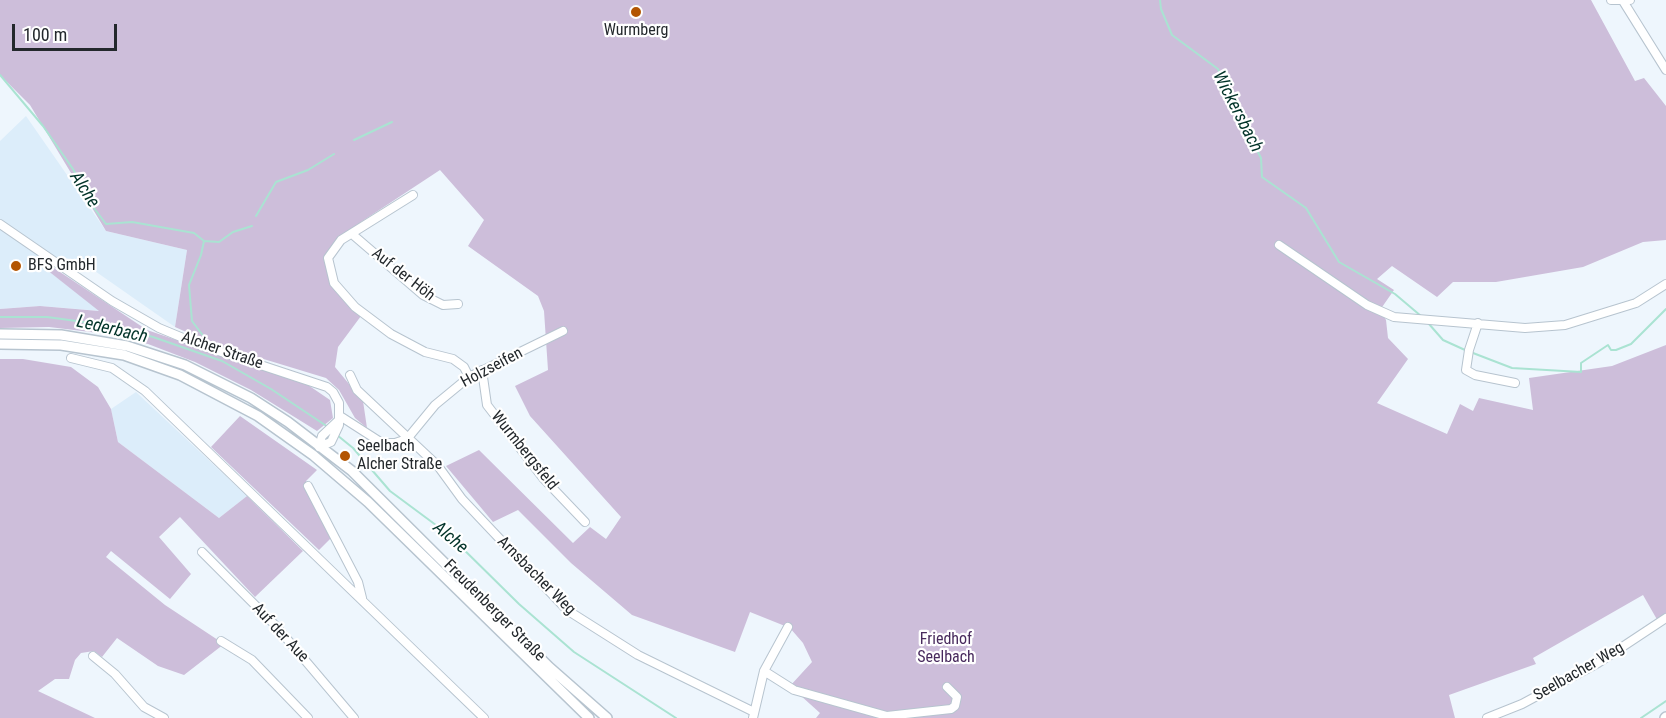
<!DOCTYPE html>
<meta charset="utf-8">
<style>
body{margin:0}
#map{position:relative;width:1666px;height:718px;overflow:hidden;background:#eef6fd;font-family:"Roboto Condensed",sans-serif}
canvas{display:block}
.scale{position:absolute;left:12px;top:24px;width:105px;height:27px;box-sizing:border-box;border:3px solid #23282c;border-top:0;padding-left:8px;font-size:18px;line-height:21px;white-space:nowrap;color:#23282c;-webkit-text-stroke:4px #fff;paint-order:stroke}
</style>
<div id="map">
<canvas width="1666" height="718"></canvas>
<div class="scale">100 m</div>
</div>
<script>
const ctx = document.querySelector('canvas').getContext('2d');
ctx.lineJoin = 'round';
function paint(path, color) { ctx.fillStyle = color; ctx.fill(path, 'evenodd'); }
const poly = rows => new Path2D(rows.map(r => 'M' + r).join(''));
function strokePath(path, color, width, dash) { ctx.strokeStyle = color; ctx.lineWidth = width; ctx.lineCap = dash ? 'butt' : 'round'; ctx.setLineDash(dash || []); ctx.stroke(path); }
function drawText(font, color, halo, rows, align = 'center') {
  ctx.font = font + ' "Roboto Condensed",sans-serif'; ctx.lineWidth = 4.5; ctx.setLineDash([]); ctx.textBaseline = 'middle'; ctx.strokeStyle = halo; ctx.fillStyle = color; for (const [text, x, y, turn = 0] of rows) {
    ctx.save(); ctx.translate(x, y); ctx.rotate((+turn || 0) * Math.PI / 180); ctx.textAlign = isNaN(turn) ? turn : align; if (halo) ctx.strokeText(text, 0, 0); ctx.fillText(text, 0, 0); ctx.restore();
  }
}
paint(poly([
 [26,116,106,231,187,250,175,327,82,262,76,271,45,262,42,266,101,311,40,306,0,309,0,141],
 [136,392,247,496,219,518,118,442,111,409]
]), '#dcedfa');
paint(poly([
 [0,0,1591,0,1635,81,1644,78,1666,106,1666,240,1643,242,1583,267,1496,282,1453,282,1437,297,1392,266,1377,279,1394,290,1380,310,1386,320,1388,338,1408,359,1377,403,1447,434,1460,404,1473,411,1479,398,1533,410,1529,378,1612,366,1666,345,1666,618,1659,623,1643,595,1533,658,1536,664,1449,695,1455,718,816,718,820,713,790,686,812,662,803,643,790,628,750,612,735,652,632,615,571,563,518,510,493,522,446,466,479,450,573,543,590,527,606,539,621,517,530,416,515,386,548,370,544,311,538,296,468,246,484,220,440,170,361,222,325,256,334,289,361,316,338,347,335,367,363,401,367,428,355,418,339,390,326,378,211,343,175,327,187,250,106,231,30,105,0,75],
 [45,262,147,330,308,385,330,400,333,418,317,431,251,390,195,362,148,344,107,334,49,327,0,328,0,309,40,306,99,311,42,266],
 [0,359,23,359,71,367,98,387,111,409,118,442,219,518,247,496,303,551,255,597,180,517,159,537,191,574,170,599,111,551,106,557,165,605,224,644,184,675,158,666,117,638,102,657,94,651,81,653,75,660,69,679,55,679,38,691,95,718,0,718],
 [240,416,317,470,306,481,306,491,331,538,319,550,211,447]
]), '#cdbeda');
strokePath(poly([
 [1160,0,1161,9,1172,35,1218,69,1233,103,1233,111,1241,120,1261,158,1262,177,1306,208,1339,262,1395,294,1421,316],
 [0,75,43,126,73,169,94,208,106,224,132,222,194,233,204,241,201,255,189,285,192,321,207,341],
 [354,140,392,122],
 [256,216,276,182,308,170,334,154],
 [204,241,219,242,233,232,252,226],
 [0,317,47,317,106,325,153,337,222,361,271,389,328,427],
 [1429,324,1443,340,1465,350],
 [1473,353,1512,368,1581,372,1581,363,1608,345,1611,350,1616,350,1631,344,1666,309],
 [337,435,353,448,390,491,448,534,519,604,574,652,676,718],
 [1641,718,1666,701]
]), '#aae3d2', 2);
const minor = poly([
 [1611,0,1630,0],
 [1623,1,1666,70],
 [413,195,341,240,328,258,334,283,355,307,391,334,425,352,453,359,464,367,469,377],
 [0,224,112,301,159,328,200,345,327,387,333,392,339,403,339,425,331,442,319,447,322,436,339,420],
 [352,234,423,295,443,305,458,304],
 [1279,245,1367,305,1394,317,1525,328,1565,325,1636,303,1666,284],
 [1478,323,1469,350,1466,370,1475,375,1515,383],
 [71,358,112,368,145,391,484,718],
 [482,370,487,405,543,478,585,522],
 [350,375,357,390,438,466,462,499,567,610,638,655,754,712],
 [340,416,382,443,395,443,407,439,435,405,469,377,563,331],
 [308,486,358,582,362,598],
 [202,552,276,626,354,718],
 [221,641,252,660,308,718],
 [93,656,115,674,144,707,164,718],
 [764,671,794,690,887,716,951,709,955,706,957,697,947,687],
 [753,718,764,671,788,627],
 [1487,718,1522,704,1598,663,1666,618]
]);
const major = poly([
 [0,334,61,335,127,346,185,365,251,398,288,422,352,471,549,667,607,718],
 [0,344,61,345,124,355,180,375,258,416,313,455,368,502,589,718],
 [1665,718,1666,717]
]);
strokePath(minor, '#b7c4cf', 10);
strokePath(major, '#b7c4cf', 12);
strokePath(minor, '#fff', 8);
strokePath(major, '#fff', 9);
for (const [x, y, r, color] of [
 [636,12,6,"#b35502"],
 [16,266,6,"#b35502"],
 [345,456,6,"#b35502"]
]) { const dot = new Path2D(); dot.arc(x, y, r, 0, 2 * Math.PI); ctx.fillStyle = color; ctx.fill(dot); strokePath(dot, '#fff', 2); }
drawText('16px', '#23282c', '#fff', [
 ["Wurmberg",636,31,"center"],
 ["BFS GmbH",28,266],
 ["Seelbach",357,447],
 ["Alcher Straße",357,465]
], 'left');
drawText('16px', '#23282c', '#fff', [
 ["Auf der Höh",403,275,38],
 ["Alcher Straße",222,351,19],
 ["Holzseifen",492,368,-28],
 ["Wurmbergsfeld",524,451,51],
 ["Arnsbacher Weg",536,576,45],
 ["Freudenberger Straße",494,611,45],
 ["Auf der Aue",280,633,47],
 ["Seelbacher Weg",1579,672,-30]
]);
drawText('16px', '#482a5d', '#fff', [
 ["Friedhof",946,640],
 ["Seelbach",946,658]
]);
drawText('italic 18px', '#003228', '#fff', [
 ["Wickersbach",1237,112,63],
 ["Alche",84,190,57],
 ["Lederbach",112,330,13],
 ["Alche",450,538,40]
]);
</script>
